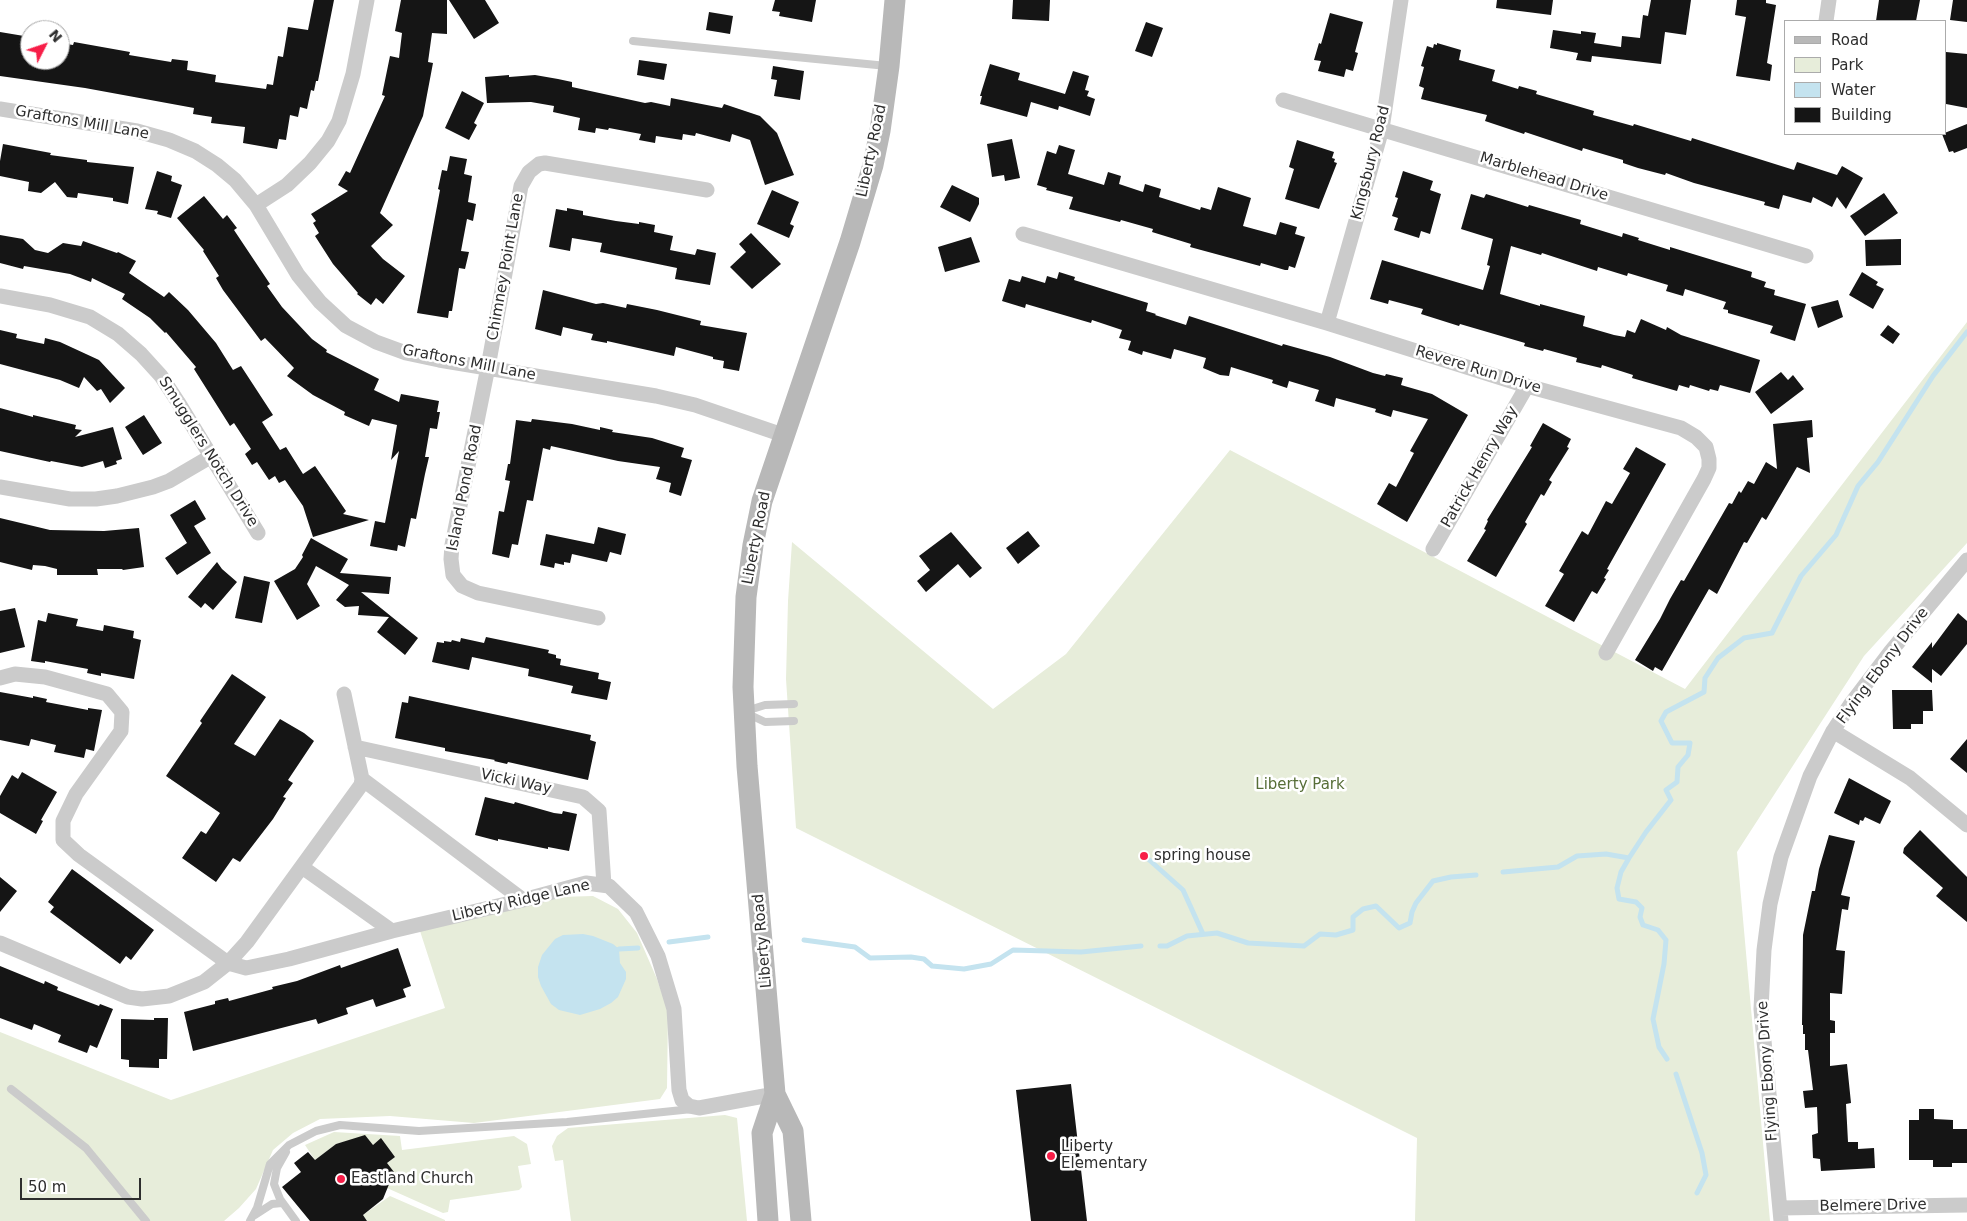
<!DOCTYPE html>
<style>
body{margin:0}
#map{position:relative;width:1967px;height:1221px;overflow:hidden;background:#fff;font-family:"DejaVu Sans",sans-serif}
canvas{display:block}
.legend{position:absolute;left:1784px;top:20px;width:162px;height:115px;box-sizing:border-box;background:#fff;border:1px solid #ababab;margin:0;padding:6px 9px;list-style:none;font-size:15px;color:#2e2e2e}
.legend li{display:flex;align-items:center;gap:10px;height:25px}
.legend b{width:25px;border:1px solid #ababab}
.north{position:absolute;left:20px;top:20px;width:50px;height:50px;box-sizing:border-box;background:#fff;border:1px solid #ababab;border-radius:50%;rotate:49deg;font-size:14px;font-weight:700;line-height:20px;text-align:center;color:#2e2e2e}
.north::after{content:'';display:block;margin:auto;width:18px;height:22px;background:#f71e48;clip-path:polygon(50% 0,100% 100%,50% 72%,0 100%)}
.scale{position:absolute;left:20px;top:1178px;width:121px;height:22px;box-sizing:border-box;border:2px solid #2e2e2e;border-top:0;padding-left:6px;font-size:15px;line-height:18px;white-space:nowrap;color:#2e2e2e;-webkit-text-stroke:4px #fff;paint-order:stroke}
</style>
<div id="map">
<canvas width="1967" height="1221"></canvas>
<ul class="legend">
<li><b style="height:6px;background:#b8b8b8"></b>Road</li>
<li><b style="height:14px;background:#e7edda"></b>Park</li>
<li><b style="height:14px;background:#c4e3ef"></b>Water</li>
<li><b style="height:14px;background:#151515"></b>Building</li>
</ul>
<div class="north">N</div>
<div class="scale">50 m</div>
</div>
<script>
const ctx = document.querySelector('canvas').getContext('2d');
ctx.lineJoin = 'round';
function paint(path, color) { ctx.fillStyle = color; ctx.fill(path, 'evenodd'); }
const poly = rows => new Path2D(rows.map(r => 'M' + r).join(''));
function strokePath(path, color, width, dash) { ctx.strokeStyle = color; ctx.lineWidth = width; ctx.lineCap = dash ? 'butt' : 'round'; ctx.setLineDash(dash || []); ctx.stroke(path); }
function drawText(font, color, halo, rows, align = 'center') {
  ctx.font = font + ' "DejaVu Sans",sans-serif'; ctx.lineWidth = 5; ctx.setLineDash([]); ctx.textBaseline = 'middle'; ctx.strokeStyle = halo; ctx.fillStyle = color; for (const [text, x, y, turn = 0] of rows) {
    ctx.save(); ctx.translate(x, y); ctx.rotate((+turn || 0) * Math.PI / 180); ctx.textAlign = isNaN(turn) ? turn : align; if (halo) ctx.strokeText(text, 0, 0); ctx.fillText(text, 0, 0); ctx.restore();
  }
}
paint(poly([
 [1967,322,1967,543,1864,656,1737,852,1770,1221,1415,1221,1417,1138,796,828,786,679,788,601,792,542,993,709,1066,654,1230,450,1685,689],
 [593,896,618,909,637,933,657,979,668,1011,667,1088,660,1099,474,1123,390,1116,320,1119,293,1133,273,1150,256,1189,239,1208,224,1221,0,1221,0,1032,171,1100,445,1008,420,931,558,897],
 [725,1115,737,1118,747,1221,571,1221,563,1160,555,1161,552,1146,557,1136,568,1128],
 [334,1132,400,1136,402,1150,514,1136,527,1144,531,1164,518,1166,522,1187,519,1190,450,1200,448,1212,443,1213,387,1188,387,1163,395,1157,381,1139,373,1145,365,1136,336,1144,315,1160,305,1145],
 [390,1196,445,1220,445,1221,367,1221,363,1215]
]), '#e7edda');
paint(poly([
 [583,934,593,936,613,944,619,949,620,963,626,972,626,979,618,997,611,1003,600,1009,580,1015,559,1010,551,1004,541,986,538,977,538,967,542,955,555,939,563,935]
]), '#c4e3ef');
strokePath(poly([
 [1146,857,1183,890,1203,934],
 [1503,872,1558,867,1577,856,1606,854,1629,858],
 [804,940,855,947,870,958,911,957,924,959,932,966,964,969,991,964,1013,950,1081,952,1141,946],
 [669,942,708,937],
 [1160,946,1167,946,1187,936,1217,933,1248,943,1304,946,1320,934,1336,935,1353,930,1353,917,1363,909,1376,906,1399,928,1410,923,1412,912,1416,903,1433,881,1451,877,1476,875],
 [619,949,638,948],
 [1667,1059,1659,1047,1653,1019,1664,964,1666,940,1658,930,1643,925,1640,917,1642,908,1636,902,1619,899,1617,888,1621,872,1629,858,1646,832,1671,800,1666,790,1677,782,1678,767,1688,755,1690,743,1672,743,1661,721,1666,712,1704,692,1705,678,1718,658,1744,638,1772,633,1801,576,1836,535,1858,486,1878,462,1933,376,1967,332],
 [1676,1074,1702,1153,1706,1175,1697,1193]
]), '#c4e3ef', 5);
paint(poly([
 [314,0,334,0,318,81,316,81,314,91,311,90,307,109,300,107,298,117,290,115,286,140,279,139,277,149,243,143,245,127,211,123,212,117,193,114,194,108,85,88,0,76,0,32,30,37,30,60,60,60,60,43,73,45,74,42,130,52,129,55,171,62,172,59,188,61,187,70,216,75,215,82,266,89,267,84,273,85,278,56,283,57,288,27,308,30],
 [401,0,447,0,447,34,432,33,428,62,433,63,423,116,380,213,393,225,371,246,383,259,405,276,383,304,376,298,371,305,357,294,358,293,333,264,315,236,319,233,313,223,316,221,311,214,348,191,338,185,346,171,350,173,385,96,382,95,390,56,399,58,402,33,395,31],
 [449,0,485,0,499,23,474,39],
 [775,0,816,0,812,22,779,16,780,12,772,11],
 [1013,0,1050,0,1049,21,1012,19],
 [1497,0,1553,0,1551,15,1496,8],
 [1651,0,1691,0,1686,35,1665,32,1661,64,1592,56,1591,62,1576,60,1578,53,1550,48,1553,30,1581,34,1581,31,1596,33,1594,43,1621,47,1622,36,1640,38,1643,15,1648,16],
 [1737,0,1766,0,1766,3,1776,5,1767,63,1772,65,1770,81,1736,76,1746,17,1735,15],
 [1879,0,1920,0,1916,21,1876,21],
 [1953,0,1967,0,1967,22,1950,20],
 [709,12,733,16,730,34,706,30],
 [1330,13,1363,22,1355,52,1358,53,1353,71,1346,69,1344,77,1318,71,1321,61,1314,60,1319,43,1321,44],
 [1146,22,1163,28,1152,57,1135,51],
 [1437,43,1461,50,1459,60,1495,70,1492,81,1518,89,1519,86,1537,91,1536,94,1594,111,1593,115,1633,126,1634,124,1691,141,1692,138,1794,170,1797,162,1837,175,1842,166,1863,178,1846,209,1837,197,1832,207,1813,197,1811,203,1783,195,1779,209,1764,205,1765,202,1694,183,1666,173,1665,175,1638,168,1623,163,1623,160,1596,152,1583,148,1582,151,1525,132,1524,134,1485,121,1487,115,1421,99,1424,88,1419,86,1424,67,1421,66,1427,46,1433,48,1434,44,1437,45],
 [1946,52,1967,54,1967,108,1946,104],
 [639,60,667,64,664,80,637,75],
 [990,64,1020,73,1018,80,1065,94,1073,71,1089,76,1085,90,1089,91,1087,96,1095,99,1090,116,1059,106,1058,110,1031,102,1027,117,980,104,982,96,980,96],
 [773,66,804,71,800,100,774,96,777,80,771,79],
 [509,75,509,77,535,75,558,79,572,82,572,87,645,103,651,102,670,106,671,98,722,108,724,104,760,116,777,133,794,175,765,185,750,140,732,134,730,142,696,133,695,136,683,134,682,140,656,136,655,143,639,140,641,134,609,128,608,130,596,128,595,133,578,130,580,118,553,112,554,106,531,102,487,103,485,77],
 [462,91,484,103,474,123,477,125,469,140,445,128],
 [1967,124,1967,148,1954,153,1953,151,1949,152,1942,134],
 [1012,139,1020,178,1005,181,1004,175,992,177,987,144],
 [1297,140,1334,152,1332,158,1335,159,1334,162,1337,163,1319,209,1285,199,1294,169,1289,167],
 [3,144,51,153,50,155,87,160,87,162,134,167,128,204,113,201,113,198,78,193,77,198,67,197,55,182,41,193,28,191,29,182,0,176,0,161],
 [1059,145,1075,150,1068,174,1104,185,1108,172,1121,176,1119,184,1143,192,1145,184,1161,189,1159,197,1200,210,1201,207,1211,210,1218,187,1251,198,1243,226,1276,235,1280,222,1297,227,1295,234,1305,237,1295,268,1289,266,1288,270,1285,270,1261,263,1260,266,1190,247,1191,244,1152,232,1153,229,1121,220,1120,222,1069,209,1073,197,1046,190,1047,188,1037,185,1047,151,1056,154],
 [450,156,467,159,464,174,472,176,468,202,476,204,473,221,467,219,461,251,469,252,465,269,459,268,452,311,449,311,448,318,417,313,440,190,438,189,442,170,447,171],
 [157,171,172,176,171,181,182,185,171,218,157,214,158,211,145,209],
 [1403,171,1433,181,1430,190,1441,194,1430,234,1421,231,1419,238,1394,230,1398,218,1392,216,1398,198,1395,197],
 [952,185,979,198,979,204,970,222,940,207],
 [772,190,799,202,790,224,794,226,789,238,757,224],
 [1884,193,1898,213,1865,236,1850,216],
 [1471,194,1484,198,1486,194,1528,207,1529,205,1581,220,1580,224,1622,237,1623,233,1639,238,1638,240,1670,250,1670,247,1752,272,1751,277,1766,282,1764,287,1775,290,1774,295,1806,304,1795,341,1770,333,1773,326,1728,313,1728,310,1723,309,1726,302,1685,289,1683,296,1666,291,1668,285,1628,273,1627,276,1598,267,1597,271,1542,253,1541,255,1511,246,1500,294,1540,306,1540,304,1585,316,1583,326,1614,335,1625,337,1627,330,1635,333,1641,319,1666,330,1667,327,1681,335,1760,360,1750,393,1720,385,1718,391,1710,389,1709,391,1690,385,1689,388,1679,385,1677,391,1632,378,1633,375,1602,365,1601,368,1576,362,1577,358,1544,349,1543,351,1524,346,1525,343,1460,324,1459,326,1421,314,1423,309,1389,300,1388,304,1370,299,1382,260,1483,290,1490,266,1487,265,1493,239,1461,229],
 [204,196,223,219,227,215,237,228,234,230,270,284,267,286,282,307,312,339,327,350,326,352,379,379,374,390,399,402,401,394,439,401,437,412,440,412,437,429,430,428,425,457,429,457,425,474,416,519,411,518,405,547,398,545,397,551,370,546,375,521,385,523,399,451,391,460,397,425,372,419,369,426,344,415,345,412,313,395,287,376,294,368,265,338,261,341,223,290,216,278,219,276,203,251,204,250,177,218],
 [567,208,583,211,583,215,616,221,639,224,639,222,655,225,654,232,673,236,670,250,695,255,697,249,716,253,710,285,675,279,677,268,600,252,602,243,572,238,570,251,549,247,556,209,567,211],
 [751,233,781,264,752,289,730,267,746,252,739,244],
 [0,235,23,239,35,250,48,253,63,243,81,246,83,241,117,253,118,252,136,261,129,273,164,297,169,292,188,310,216,343,233,370,241,366,273,415,262,422,280,450,286,447,303,474,315,466,346,511,343,514,369,520,313,537,303,506,285,480,279,483,275,476,269,480,257,462,252,465,245,454,251,449,234,423,230,426,194,369,196,367,166,332,165,333,150,318,122,299,125,294,92,278,91,282,70,274,24,266,23,269,0,263],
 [971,237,980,262,945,272,938,247],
 [1901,239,1901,265,1866,266,1865,240],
 [1059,272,1075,277,1074,280,1148,303,1146,311,1156,314,1155,315,1186,325,1189,316,1282,346,1283,344,1330,357,1373,373,1385,376,1386,374,1403,378,1401,385,1432,394,1468,415,1407,522,1377,504,1389,483,1396,487,1414,453,1410,451,1428,419,1393,410,1391,417,1375,412,1376,409,1336,398,1334,407,1315,401,1319,390,1289,381,1287,388,1272,383,1273,380,1231,367,1229,376,1220,375,1203,368,1206,358,1174,349,1171,359,1143,351,1142,355,1128,350,1131,341,1119,338,1122,330,1092,320,1091,323,1026,304,1025,308,1002,301,1009,279,1020,282,1022,276,1045,283,1047,276,1057,279],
 [1862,272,1878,282,1876,285,1884,289,1873,309,1849,295],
 [543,290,596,304,603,303,626,308,627,304,657,310,701,321,700,325,747,333,739,371,723,368,724,361,713,359,713,357,676,347,674,356,607,341,607,343,591,340,593,334,563,327,561,336,535,329],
 [1838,300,1843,317,1818,328,1811,307],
 [1888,325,1900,334,1893,344,1880,335],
 [0,330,17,334,16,338,44,344,45,338,60,342,99,360,125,388,110,403,101,389,97,391,84,377,79,388,60,380,0,364],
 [1781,372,1788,380,1793,375,1804,389,1771,414,1755,392],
 [0,408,33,417,33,415,76,425,75,429,82,430,75,437,113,427,122,459,116,461,117,464,105,468,103,461,82,467,51,461,50,462,0,451],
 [144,415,162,443,143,455,125,427],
 [532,419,572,424,600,430,600,427,613,430,612,432,652,438,684,448,681,457,692,460,681,496,669,492,671,483,656,479,660,467,618,461,551,446,550,450,543,448,533,501,527,500,518,545,512,544,509,558,492,554,499,511,504,512,510,481,505,480,508,464,510,464,516,420,531,422],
 [1812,420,1813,437,1807,438,1810,473,1797,467,1766,520,1762,517,1747,543,1744,542,1717,594,1709,589,1662,671,1655,667,1653,671,1635,660,1660,619,1670,599,1681,580,1684,581,1729,503,1732,504,1739,491,1741,493,1748,481,1754,484,1766,462,1777,469,1773,424],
 [1543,423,1571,439,1567,447,1569,448,1549,480,1552,482,1544,496,1541,494,1525,522,1527,524,1496,577,1467,561,1486,530,1484,529,1488,521,1487,520,1532,447,1530,446],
 [1636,447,1666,464,1607,569,1609,570,1604,578,1606,579,1597,594,1592,591,1574,622,1545,606,1564,574,1559,571,1582,531,1588,535,1606,501,1612,504,1630,473,1623,469],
 [195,500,206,519,194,526,211,553,177,575,165,558,187,543,170,515],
 [0,518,50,530,104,531,139,528,144,567,123,570,122,569,97,569,98,575,57,575,57,569,45,566,33,565,32,570,0,562],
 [598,527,626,534,621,555,610,552,607,562,572,554,570,563,564,562,564,565,555,563,554,568,540,565,546,534,594,544],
 [1028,531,1040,546,1018,564,1006,548],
 [951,532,982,568,970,578,958,564,926,592,917,581,930,570,919,556],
 [311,538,348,559,340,573,391,577,389,594,361,592,418,638,405,655,377,632,389,617,358,615,359,606,345,607,336,600,349,585,316,566,307,584,320,606,297,620,274,581,295,569,303,557,302,555],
 [217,562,222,569,237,582,213,610,205,603,201,608,188,597],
 [244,576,270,582,262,623,235,618],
 [15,608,25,647,0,653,0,611],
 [48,613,78,619,76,626,103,631,104,625,134,631,133,638,141,640,134,679,101,673,101,676,87,673,88,669,45,661,45,663,31,661,38,620,46,622],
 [1958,613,1967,621,1967,644,1941,676,1932,669,1932,683,1912,667,1932,642,1932,648],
 [486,637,549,650,548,653,556,655,556,658,561,659,560,665,599,673,598,679,611,682,607,700,571,693,573,686,528,676,529,669,472,657,469,670,432,662,437,642,444,643,444,641,451,642,452,640,460,642,461,638,484,643],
 [232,674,266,697,234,744,255,756,280,719,304,733,314,741,288,780,293,783,283,797,286,798,273,819,240,862,233,858,216,882,182,858,201,831,206,834,220,813,166,776,202,723,200,721],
 [1892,690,1932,690,1933,711,1923,711,1923,724,1911,724,1911,729,1893,729],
 [0,692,33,698,33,696,47,699,46,702,88,710,88,708,102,710,94,751,86,749,84,758,54,752,56,745,31,739,29,746,0,740],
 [409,696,591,735,590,740,596,742,588,780,508,762,507,764,494,761,495,760,445,751,445,748,395,738,402,702,408,703],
 [1967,739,1967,773,1950,759],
 [22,772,57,792,41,820,43,821,36,834,0,813,0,796,12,775,18,779],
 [1849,778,1891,801,1880,824,1865,817,1863,821,1860,820,1859,825,1834,813],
 [485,797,514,804,515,802,554,813,562,814,563,811,577,814,569,851,548,847,548,849,498,839,498,841,475,835],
 [1920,830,1967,877,1967,922,1936,896,1943,888,1903,853,1904,848],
 [1829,835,1855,841,1841,895,1850,897,1848,910,1842,909,1836,950,1845,951,1842,994,1830,993,1830,1020,1835,1021,1835,1033,1830,1033,1830,1066,1847,1064,1851,1103,1846,1104,1848,1142,1858,1142,1858,1149,1874,1148,1875,1168,1821,1171,1820,1159,1813,1158,1812,1135,1818,1133,1817,1107,1805,1108,1803,1091,1813,1090,1808,1050,1805,1050,1805,1034,1803,1034,1803,1025,1802,1025,1803,935,1812,891,1815,891,1819,869],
 [72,869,154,930,131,960,126,956,120,964,50,912,54,907,48,902],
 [0,877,17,891,0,912],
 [398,948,411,986,403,989,406,997,376,1007,373,999,346,1008,348,1014,318,1024,316,1019,193,1051,184,1012,215,1004,215,1001,228,998,229,1001,273,989,272,987,297,981,340,965,341,968],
 [0,966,44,984,45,981,58,987,57,990,99,1006,100,1004,113,1009,97,1048,90,1045,87,1053,58,1042,61,1035,34,1024,32,1030,0,1018],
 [154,1018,168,1018,167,1059,159,1059,159,1068,129,1067,129,1060,121,1059,121,1019,154,1020],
 [1071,1084,1087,1221,1031,1221,1016,1090],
 [1919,1109,1934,1109,1934,1119,1953,1120,1953,1129,1967,1129,1967,1163,1952,1163,1952,1167,1933,1167,1933,1160,1909,1160,1909,1120,1919,1120],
 [365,1135,373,1145,381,1138,395,1157,387,1163,394,1172,383,1199,363,1215,367,1221,310,1221,282,1187,301,1172,294,1163,308,1152,315,1160,336,1144]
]), '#151515');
strokePath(poly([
 [633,41,887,66],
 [746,711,765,705,794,704],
 [746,713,765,722,794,721],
 [11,1089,86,1148,146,1221],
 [286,1152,277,1168,274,1184,280,1199,296,1221],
 [255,1215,272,1204,282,1203],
 [250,1221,257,1208,270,1164,289,1145,316,1131,340,1125,419,1131,567,1122,692,1109]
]), '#cbcbcb', 8);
strokePath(poly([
 [1826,21,1829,0],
 [1283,100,1806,256],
 [0,109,137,131,169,140,195,151,217,165,235,180,256,205,298,275,320,302,346,326,376,342,406,353,439,360,656,396,695,405,783,435],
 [256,205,287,185,310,163,328,141,339,121,353,74,367,0],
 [1023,234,1327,323,1527,386,1681,428,1696,437,1706,447,1709,459,1709,468,1704,479,1606,653],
 [0,296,50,305,90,317,118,334,141,354,161,376,178,402,258,533],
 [1327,323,1382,129,1401,0],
 [0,487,70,499,96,499,117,496,153,487,169,481,210,457],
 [1433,549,1527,386],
 [598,618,478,593,462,586,453,575,451,559,452,545,488,367,521,186,529,172,539,164,545,163,707,190],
 [0,678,15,674,45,677,107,694,122,712,121,731,76,794,63,821,63,840,79,855,228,963,246,968,289,959,392,931,523,900,586,883,609,886,636,912,658,956,674,1009,679,1090,682,1100,689,1106,699,1108,775,1094],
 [1833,731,1910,778,1967,825],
 [355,747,583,797,599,811,604,885],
 [362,779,523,900],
 [302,867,392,931],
 [0,943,128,997,142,999,169,996,204,982,228,963,247,942,361,785,362,779,344,694],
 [1780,1208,1967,1205],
 [1781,1221,1761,1009,1764,950,1770,904,1781,857,1810,776,1833,731,1850,705,1891,651,1967,560]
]), '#cbcbcb', 15);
strokePath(poly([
 [768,1221,762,1133,775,1094],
 [801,1221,793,1131,775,1094,747,766,743,687,746,597,753,545,762,501,850,242,873,165,880,131,889,66,895,0]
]), '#b8b8b8', 21);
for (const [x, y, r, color] of [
 [1144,856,5,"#f71e48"],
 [1051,1156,5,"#f71e48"],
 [341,1179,5,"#f71e48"]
]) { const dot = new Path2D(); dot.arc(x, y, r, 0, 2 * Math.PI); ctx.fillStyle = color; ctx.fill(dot); strokePath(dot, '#fff', 2); }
drawText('15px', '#2e2e2e', '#fff', [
 ["Graftons Mill Lane",82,123,10],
 ["Liberty Road",872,151,-78],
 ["Kingsbury Road",1371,163,-76],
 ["Marblehead Drive",1544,177,17],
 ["Chimney Point Lane",506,267,-80],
 ["Graftons Mill Lane",469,363,11],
 ["Revere Run Drive",1478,370,17],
 ["Smugglers Notch Drive",208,452,58],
 ["Patrick Henry Way",1480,467,-60],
 ["Island Pond Road",465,488,-79],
 ["Liberty Road",757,538,-79],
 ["Flying Ebony Drive",1883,666,-53],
 ["Vicki Way",516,782,12],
 ["Liberty Ridge Lane",521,901,-13],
 ["Liberty Road",763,941,-95],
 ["Flying Ebony Drive",1768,1071,-94],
 ["Belmere Drive",1873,1206,-1]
]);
drawText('15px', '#576e37', '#fff', [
 ["Liberty Park",1300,785]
]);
drawText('15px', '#2e2e2e', '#fff', [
 ["spring house",1154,856],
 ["Liberty",1061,1147],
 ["Elementary",1061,1164],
 ["Eastland Church",351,1179]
], 'left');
</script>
